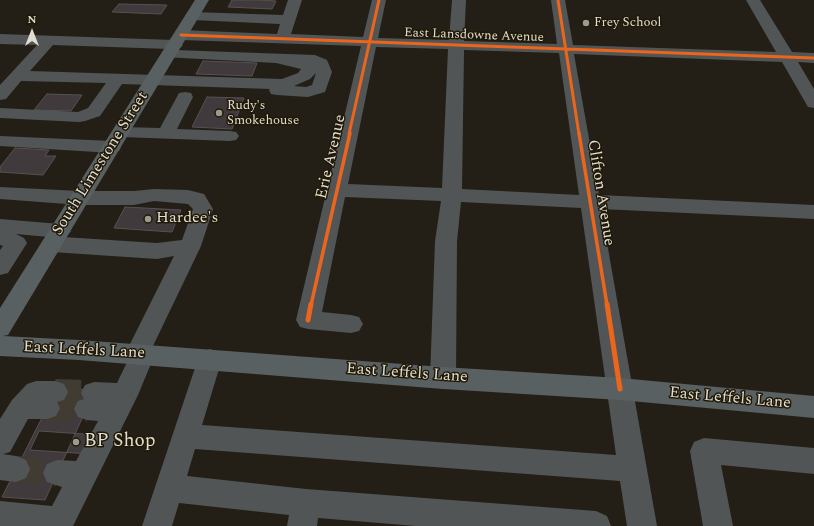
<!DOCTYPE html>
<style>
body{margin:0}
#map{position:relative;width:814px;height:526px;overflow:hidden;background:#231f16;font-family:Spectral,serif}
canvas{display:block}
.north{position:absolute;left:12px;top:12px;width:40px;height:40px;-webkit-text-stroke:3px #201907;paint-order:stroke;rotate:0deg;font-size:11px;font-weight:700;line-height:16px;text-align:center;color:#e1ddd1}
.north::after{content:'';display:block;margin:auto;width:14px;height:18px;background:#e1ddd1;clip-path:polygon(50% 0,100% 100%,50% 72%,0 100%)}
</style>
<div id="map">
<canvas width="814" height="526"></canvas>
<div class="north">N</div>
</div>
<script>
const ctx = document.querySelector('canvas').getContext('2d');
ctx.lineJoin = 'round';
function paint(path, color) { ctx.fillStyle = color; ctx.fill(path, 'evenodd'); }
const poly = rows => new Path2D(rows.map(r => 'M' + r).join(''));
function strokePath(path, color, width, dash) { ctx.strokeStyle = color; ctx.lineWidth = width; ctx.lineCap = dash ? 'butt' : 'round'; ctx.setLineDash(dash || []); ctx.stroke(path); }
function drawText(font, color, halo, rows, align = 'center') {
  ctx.font = font + ' Spectral,serif'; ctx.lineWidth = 3; ctx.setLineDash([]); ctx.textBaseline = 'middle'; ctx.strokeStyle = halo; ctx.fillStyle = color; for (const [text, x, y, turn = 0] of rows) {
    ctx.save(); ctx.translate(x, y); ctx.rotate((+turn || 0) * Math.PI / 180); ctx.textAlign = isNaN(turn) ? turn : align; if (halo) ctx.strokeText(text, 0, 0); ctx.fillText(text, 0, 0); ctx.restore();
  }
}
const building = poly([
 [232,0,260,0,276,1,272,9,228,7,232,0],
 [119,4,167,5,161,14,112,12,119,4],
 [203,61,257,63,252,76,196,74,203,61],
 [47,94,82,95,71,111,34,110,47,94],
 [207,97,244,98,232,129,192,127,207,97],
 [15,148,49,150,45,156,56,156,43,175,0,172,0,167,15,148],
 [125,207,181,210,172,232,114,228,125,207],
 [57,388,95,390,45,500,2,497,57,388],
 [39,431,98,435,90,454,30,450,39,431]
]);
paint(building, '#403a3c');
strokePath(building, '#565251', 1);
strokePath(poly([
 [55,392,94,393],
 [47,408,87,409],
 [16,469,57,473]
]), '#403c32', 26, [26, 13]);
paint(poly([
 [288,0,302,0,291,34,363,37,372,0,386,0,378,38,449,40,452,0,466,0,464,41,557,44,551,0,565,0,573,45,776,52,746,0,760,0,792,52,814,53,814,63,798,62,814,89,814,108,808,107,782,62,574,54,599,195,814,205,814,219,601,209,657,526,627,526,620,481,195,449,187,476,306,489,596,511,607,516,611,526,416,526,318,518,317,526,287,526,289,515,179,503,172,526,142,526,198,359,201,352,210,349,219,352,222,359,202,425,616,455,581,208,461,202,457,241,456,378,452,386,443,389,434,386,430,378,435,241,441,201,345,197,322,312,351,315,359,317,363,324,359,331,351,333,308,329,300,327,296,320,361,46,181,40,176,38,173,35,176,32,181,30,277,34,280,24,192,20,187,19,185,16,187,13,192,12,283,15,288,0],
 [376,47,448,49,442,188,348,184,376,47],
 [464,50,559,53,579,195,462,189,464,50],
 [0,34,175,40,180,42,183,45,180,48,175,50,315,55,327,60,332,72,325,92,308,97,277,95,271,94,269,90,270,89,122,84,100,116,85,121,79,122,0,118,0,108,78,112,88,108,106,83,21,81,6,99,0,100,0,85,37,45,0,44,0,34],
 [53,45,169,49,163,51,161,54,163,57,276,63,301,69,298,73,282,79,30,71,53,45],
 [316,73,312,85,306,87,294,86,310,79,316,73],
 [185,92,191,93,193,97,177,129,230,131,236,132,239,136,236,140,230,141,122,137,116,136,113,132,116,128,122,127,160,128,179,93,185,92],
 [0,136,112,141,119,143,121,147,119,151,112,153,0,146,0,136],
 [0,187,80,191,134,191,154,189,188,190,204,194,213,209,201,246,152,348,155,354,138,395,73,526,0,526,0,501,52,506,62,487,47,482,43,473,47,464,57,460,76,461,98,421,87,420,78,417,74,409,78,401,84,399,81,393,85,385,94,382,117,383,128,360,125,354,174,256,157,259,52,252,44,249,41,244,44,239,49,237,16,234,24,238,27,243,8,273,0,275,0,250,3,246,0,245,0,219,60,224,67,226,71,231,67,236,63,237,157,243,182,240,193,209,188,204,154,201,134,205,80,205,0,199,0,187],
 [36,381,55,381,64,384,68,392,64,400,57,402,60,408,56,416,47,419,28,419,10,452,3,454,16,456,26,460,30,469,26,478,16,482,0,480,0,419,12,400,27,384,36,381],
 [704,438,814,448,814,474,721,465,733,526,703,526,690,451,694,442,704,438]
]), '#515556');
paint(poly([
 [195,0,209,0,8,335,3,336,79,340,443,367,620,378,814,396,814,418,620,400,443,389,79,360,0,356,0,308,195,0]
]), '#596062');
strokePath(poly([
 [558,0,579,134],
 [181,35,814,58],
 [349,134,379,0]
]), '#eb651d', 3);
strokePath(poly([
 [579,133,607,305],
 [311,305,350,133]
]), '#eb651d', 3.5);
strokePath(poly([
 [607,304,620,389],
 [308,320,311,304]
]), '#eb651d', 5);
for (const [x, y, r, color] of [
 [586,23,4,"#9e9a90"],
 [219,113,4,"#9e9a90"],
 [148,219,4,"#9e9a90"],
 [76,442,4,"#9e9a90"]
]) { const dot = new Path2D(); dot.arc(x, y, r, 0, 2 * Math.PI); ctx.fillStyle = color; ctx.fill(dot); strokePath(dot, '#201907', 1.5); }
drawText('13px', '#e1ddd1', '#201907', [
 ["Frey School",594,23],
 ["Rudy's",227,106],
 ["Smokehouse",227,121]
], 'left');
drawText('13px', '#e1ddd1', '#201907', [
 ["East Lansdowne Avenue",474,36,2]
]);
drawText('16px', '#e1ddd1', '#201907', [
 ["Erie Avenue",332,157,-77],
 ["South Limestone Street",101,164,-58],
 ["Clifton Avenue",600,193,81],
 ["East Leffels Lane",84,351,3],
 ["East Leffels Lane",407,374,4],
 ["East Leffels Lane",730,399,5]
]);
drawText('16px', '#e1ddd1', '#201907', [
 ["Hardee's",156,219]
], 'left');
drawText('19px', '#e1ddd1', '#201907', [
 ["BP Shop",84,442]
], 'left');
</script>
